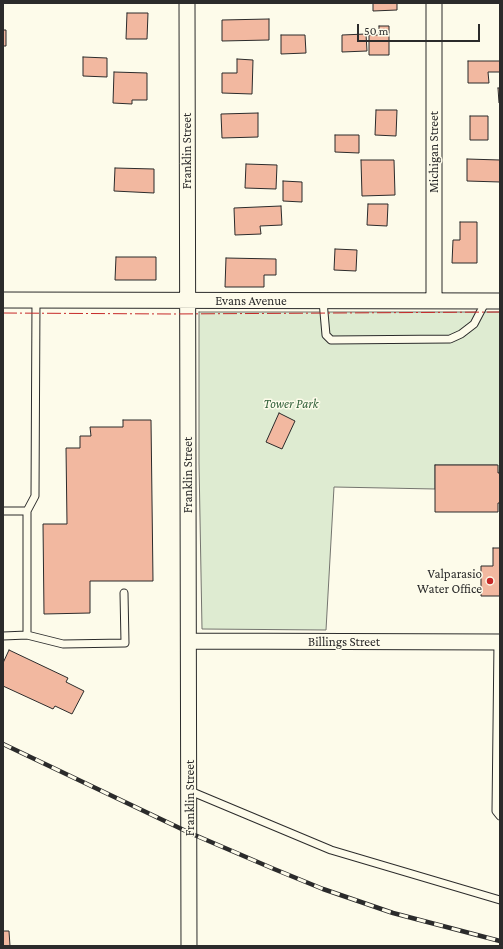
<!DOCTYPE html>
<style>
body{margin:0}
#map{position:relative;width:503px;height:949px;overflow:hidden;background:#fdfbea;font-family:"Crimson Pro",serif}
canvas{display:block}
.frame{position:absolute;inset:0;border:4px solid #2b2b2b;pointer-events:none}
.scale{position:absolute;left:357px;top:24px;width:123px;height:18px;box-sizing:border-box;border:2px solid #2b2b2b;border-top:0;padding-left:5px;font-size:12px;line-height:14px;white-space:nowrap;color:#2b2b2b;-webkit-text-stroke:3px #fdfbea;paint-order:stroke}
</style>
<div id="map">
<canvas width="503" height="949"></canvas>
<div class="frame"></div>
<div class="scale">50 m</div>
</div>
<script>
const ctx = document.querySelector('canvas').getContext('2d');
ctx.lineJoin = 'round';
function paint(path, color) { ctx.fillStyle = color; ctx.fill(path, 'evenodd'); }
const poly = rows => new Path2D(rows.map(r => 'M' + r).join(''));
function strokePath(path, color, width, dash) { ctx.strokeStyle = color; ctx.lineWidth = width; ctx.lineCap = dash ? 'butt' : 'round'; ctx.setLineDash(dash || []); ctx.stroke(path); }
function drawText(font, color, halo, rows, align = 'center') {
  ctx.font = font + ' "Crimson Pro",serif'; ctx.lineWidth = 3; ctx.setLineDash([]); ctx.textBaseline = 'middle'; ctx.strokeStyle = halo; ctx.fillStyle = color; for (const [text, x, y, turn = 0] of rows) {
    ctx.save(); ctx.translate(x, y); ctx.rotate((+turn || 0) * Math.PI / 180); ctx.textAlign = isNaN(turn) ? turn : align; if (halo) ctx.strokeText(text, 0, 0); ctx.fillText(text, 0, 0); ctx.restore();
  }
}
const green = poly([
 [199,312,500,312,500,473,498,473,497,465,435,465,435,489,334,487,326,630,202,629,199,463,199,312]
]);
paint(green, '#deebd1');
strokePath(green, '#74746e', 1);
const building = poly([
 [373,3,397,3,397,10,373,11,373,3],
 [127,13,148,13,147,39,126,39,127,13],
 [269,19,269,40,222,41,222,20,269,19],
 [379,26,389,26,389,55,369,55,369,35,379,35,379,26],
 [3,30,6,30,6,46,3,46,3,30],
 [366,34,367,51,342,52,342,35,366,34],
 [281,35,305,35,306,53,281,54,281,35],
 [83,57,107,58,107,77,83,76,83,57],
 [237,59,253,60,252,94,222,93,222,73,237,73,237,59],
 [468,61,500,61,500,72,488,72,489,83,468,83,468,61],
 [114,72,147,73,147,100,132,100,132,104,113,103,114,72],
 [498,88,500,88,500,103,499,103,498,88],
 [376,110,397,110,396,136,375,135,376,110],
 [258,113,258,137,222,138,221,114,258,113],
 [470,116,488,116,488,140,470,140,470,116],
 [335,135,359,135,359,153,335,152,335,135],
 [467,159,500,160,500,182,467,181,467,159],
 [361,160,394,160,395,195,362,196,361,160],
 [246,164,277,165,276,189,245,188,246,164],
 [115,168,154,169,154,193,114,191,115,168],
 [283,181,302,182,302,202,283,201,283,181],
 [368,204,388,204,387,226,367,225,368,204],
 [281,206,282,225,260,226,261,234,235,235,234,208,281,206],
 [460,222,477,222,477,263,452,263,453,240,460,240,460,222],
 [335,249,357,250,356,271,334,270,335,249],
 [116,257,156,257,156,280,115,280,116,257],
 [226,258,276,259,276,275,264,275,264,287,225,287,226,258],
 [279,413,295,421,282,449,266,442,279,413],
 [123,420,151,420,153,581,90,581,90,613,44,614,43,524,67,524,66,448,80,448,80,436,91,436,90,427,123,427,123,420],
 [435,465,498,465,498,473,500,473,500,503,498,503,498,512,435,512,435,465],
 [493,548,500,548,500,596,481,596,481,566,493,566,493,548],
 [9,650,68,678,66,682,84,691,72,714,55,706,53,709,3,686,3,663,9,650],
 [3,931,9,931,10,946,3,946,3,931]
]);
paint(building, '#f2b8a0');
strokePath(building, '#2b2b2b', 1);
const lane = poly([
 [323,301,326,335,331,340,450,339,461,334,474,324,486,301],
 [3,511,27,511],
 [27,635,63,644,125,643,124,593],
 [3,636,27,635,27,511,35,496,36,300],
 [498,642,496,811,500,816],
 [190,791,331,850,500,900]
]);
const street = poly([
 [187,3,189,946],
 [434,3,434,301],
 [3,300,500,301],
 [189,641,500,642]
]);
strokePath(lane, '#2b2b2b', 9);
strokePath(street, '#2b2b2b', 17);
strokePath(lane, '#fdfbea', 7);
strokePath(street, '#fdfbea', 15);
const rail = poly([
 [3,744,190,833,274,869,323,889,393,913,500,941]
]);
strokePath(rail, '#2b2b2b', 4.5);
strokePath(rail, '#fdfbea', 3, [9]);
strokePath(poly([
 [3,313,171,314,500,312]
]), '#c62828', 1, [14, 3, 2, 3]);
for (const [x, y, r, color] of [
 [490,581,4,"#c62828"]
]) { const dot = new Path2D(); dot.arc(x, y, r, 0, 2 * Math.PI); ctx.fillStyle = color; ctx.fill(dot); strokePath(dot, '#fdfbea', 1.5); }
drawText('13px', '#2b2b2b', '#fdfbea', [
 ["Franklin Street",187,151,-90],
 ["Michigan Street",434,152,-90],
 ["Evans Avenue",251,301],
 ["Franklin Street",188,475,-90],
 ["Billings Street",344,642],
 ["Franklin Street",190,798,-90]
]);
drawText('italic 13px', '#34623c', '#fdfbea', [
 ["Tower Park",291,404]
]);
drawText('13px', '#2b2b2b', '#fdfbea', [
 ["Valparasio",482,574],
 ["Water Office",482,589]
], 'right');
</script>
